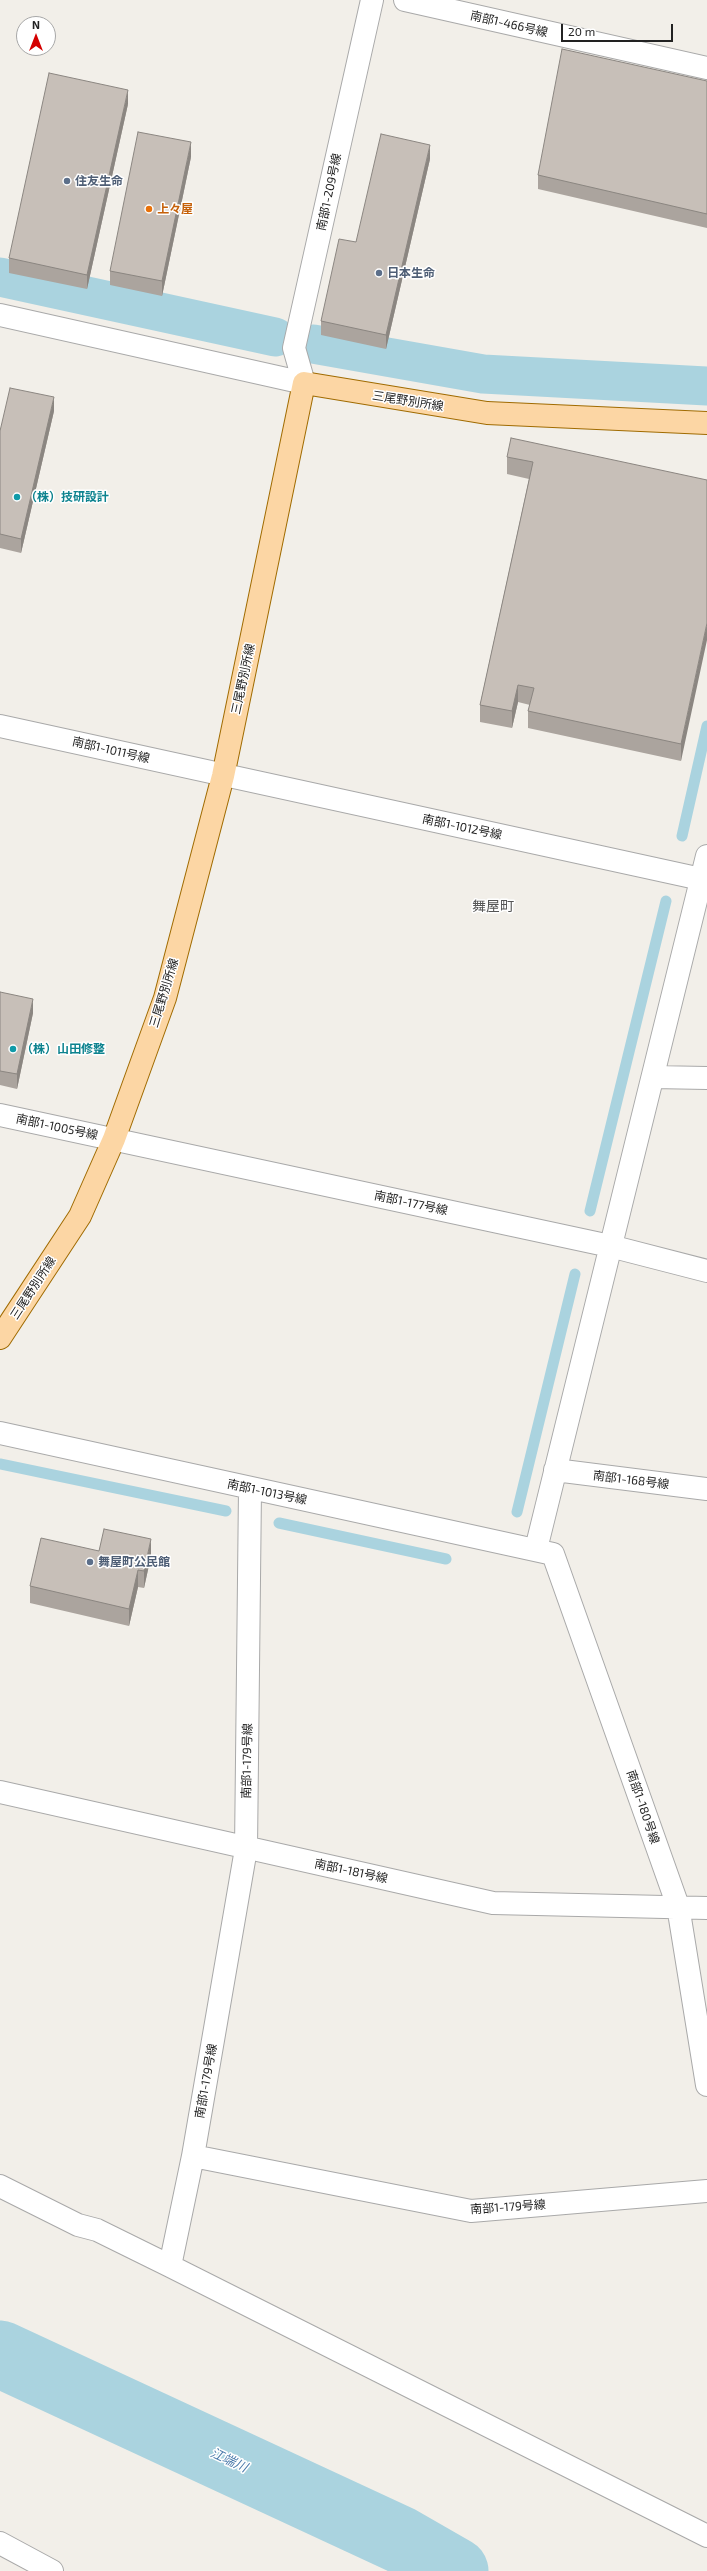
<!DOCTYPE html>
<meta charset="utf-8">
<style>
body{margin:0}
#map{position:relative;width:707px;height:2571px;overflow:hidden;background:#f2efe9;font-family:"Exo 2",sans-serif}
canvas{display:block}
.north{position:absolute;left:16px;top:16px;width:40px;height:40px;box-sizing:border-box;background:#fff;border:1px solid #a7a7a7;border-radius:50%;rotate:0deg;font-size:11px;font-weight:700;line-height:16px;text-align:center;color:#222}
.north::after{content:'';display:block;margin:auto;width:14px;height:18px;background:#d40000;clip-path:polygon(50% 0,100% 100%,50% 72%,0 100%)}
.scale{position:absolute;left:561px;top:24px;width:112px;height:18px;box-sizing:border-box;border:2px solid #222;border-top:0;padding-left:5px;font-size:12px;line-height:14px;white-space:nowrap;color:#222;-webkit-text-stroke:3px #fff;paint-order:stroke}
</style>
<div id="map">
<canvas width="707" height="2571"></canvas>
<div class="north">N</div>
<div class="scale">20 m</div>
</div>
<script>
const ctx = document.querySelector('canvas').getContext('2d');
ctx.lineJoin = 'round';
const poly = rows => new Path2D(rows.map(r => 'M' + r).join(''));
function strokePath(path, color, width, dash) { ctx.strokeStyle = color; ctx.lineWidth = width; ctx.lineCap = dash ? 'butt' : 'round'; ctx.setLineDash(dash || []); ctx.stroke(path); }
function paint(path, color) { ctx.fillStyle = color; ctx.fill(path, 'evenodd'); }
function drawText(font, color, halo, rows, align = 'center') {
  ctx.font = font + ' "Exo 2","Noto Sans JP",sans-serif'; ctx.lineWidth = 3; ctx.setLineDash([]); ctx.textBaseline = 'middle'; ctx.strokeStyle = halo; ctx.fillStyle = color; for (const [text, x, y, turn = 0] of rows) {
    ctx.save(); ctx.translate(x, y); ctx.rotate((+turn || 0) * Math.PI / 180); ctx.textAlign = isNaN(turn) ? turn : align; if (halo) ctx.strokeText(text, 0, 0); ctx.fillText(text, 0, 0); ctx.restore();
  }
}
strokePath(poly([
 [682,836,707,726],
 [590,1211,666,901],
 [0,1464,226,1511],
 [517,1512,575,1274],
 [279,1523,446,1559]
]), '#aad3df', 11);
strokePath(poly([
 [0,277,275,337],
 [313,344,483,374,707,386]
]), '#aad3df', 39);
strokePath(poly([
 [0,2354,401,2540,455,2571]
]), '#aad3df', 67);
const minor = poly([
 [405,0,707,68],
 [0,315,304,383,294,348,372,0],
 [0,726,701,879],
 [653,1077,707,1078],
 [0,1115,610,1246,707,1271],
 [0,1433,553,1554,678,1906,707,2085],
 [555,1470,707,1489],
 [250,1489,246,1849,193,2156,471,2211,707,2191],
 [536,1549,707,856],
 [0,1792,493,1903,707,1908],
 [0,2186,78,2225,97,2230,170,2266,707,2536],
 [170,2266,193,2156],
 [0,2543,52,2571]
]);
const major = poly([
 [0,1338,80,1216,114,1139,165,998,223,776,304,383,487,413,707,423]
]);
strokePath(minor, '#a9a9a9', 24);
strokePath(major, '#a06b00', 24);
strokePath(minor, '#fff', 22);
strokePath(major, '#fcd6a4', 22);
paint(poly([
 [707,81,707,228,538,189,538,175],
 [128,104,87,289,9,273,9,258],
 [191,157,162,296,110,285,110,271],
 [430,159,386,349,321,335,321,321,356,242],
 [54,411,21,553,0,548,0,431],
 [507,457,707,480,681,761,528,728,528,711,530,705,518,702,512,728,480,722,480,705,529,479,507,474],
 [0,992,33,1013,17,1089,0,1085],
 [99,1551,151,1556,144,1588,138,1587,129,1626,30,1603,30,1586]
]), '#aba49e');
paint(poly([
 [128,90,128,104,87,289,87,275],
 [191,142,191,157,162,296,162,281],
 [430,145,430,159,386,349,386,335],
 [54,397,54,411,21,553,21,539],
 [707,623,707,640,681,761,681,744],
 [518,685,518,702,512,728,512,711],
 [33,999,33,1013,17,1089,17,1074],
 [151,1539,151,1556,144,1588,144,1571],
 [138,1570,138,1587,129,1626,129,1609]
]), '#8b8681');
const building = poly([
 [562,49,707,81,707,214,538,175,562,49],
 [49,73,128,90,87,275,9,258,49,73],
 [138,132,191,142,162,281,110,271,138,132],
 [381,134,430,145,386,335,321,321,339,239,356,242,381,134],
 [10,388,54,397,21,539,0,534,0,431,10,388],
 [511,438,707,480,707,623,681,744,528,711,534,688,518,685,512,711,480,705,533,462,507,457,511,438],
 [0,992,33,999,17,1074,0,1071,0,992],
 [104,1529,151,1539,144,1571,138,1570,129,1609,30,1586,41,1538,99,1551,104,1529]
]);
paint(building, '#c7bfb8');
strokePath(building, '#8b8681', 1);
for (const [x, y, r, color] of [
 [67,181,4,"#5c6f8a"],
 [149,209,4,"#e8710a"],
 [379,273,4,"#5c6f8a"],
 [17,497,4,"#0f9aa8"],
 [13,1049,4,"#0f9aa8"],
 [90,1562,4,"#5c6f8a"]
]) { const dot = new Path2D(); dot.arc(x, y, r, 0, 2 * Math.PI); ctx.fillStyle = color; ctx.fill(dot); strokePath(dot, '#fff', 1.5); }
drawText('12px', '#222', '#fff', [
 ["南部1-466号線",509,24,13],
 ["南部1-209号線",329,192,-78],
 ["三尾野別所線",408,401,9],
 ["三尾野別所線",243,679,-78],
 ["南部1-1011号線",111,750,13],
 ["南部1-1012号線",462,827,12],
 ["三尾野別所線",164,993,-73],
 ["南部1-1005号線",57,1127,12],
 ["南部1-177号線",411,1203,12],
 ["三尾野別所線",33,1288,-57],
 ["南部1-168号線",631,1480,7],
 ["南部1-1013号線",267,1492,12],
 ["南部1-179号線",247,1761,-89],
 ["南部1-180号線",643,1807,71],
 ["南部1-181号線",351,1871,12],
 ["南部1-179号線",206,2081,-80],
 ["南部1-179号線",508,2207,-4]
]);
drawText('bold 12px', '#4e5e75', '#fff', [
 ["住友生命",75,181],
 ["日本生命",387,273],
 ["舞屋町公民館",98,1562]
], 'left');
drawText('bold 12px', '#c56008', '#fff', [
 ["上々屋",157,209]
], 'left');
drawText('bold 12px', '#0d838f', '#fff', [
 ["（株）技研設計",25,497],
 ["（株）山田修整",21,1049]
], 'left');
drawText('italic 13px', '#4a7aab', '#fff', [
 ["江端川",229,2460,25]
]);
drawText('14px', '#555', '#fff', [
 ["舞屋町",493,906]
]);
</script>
